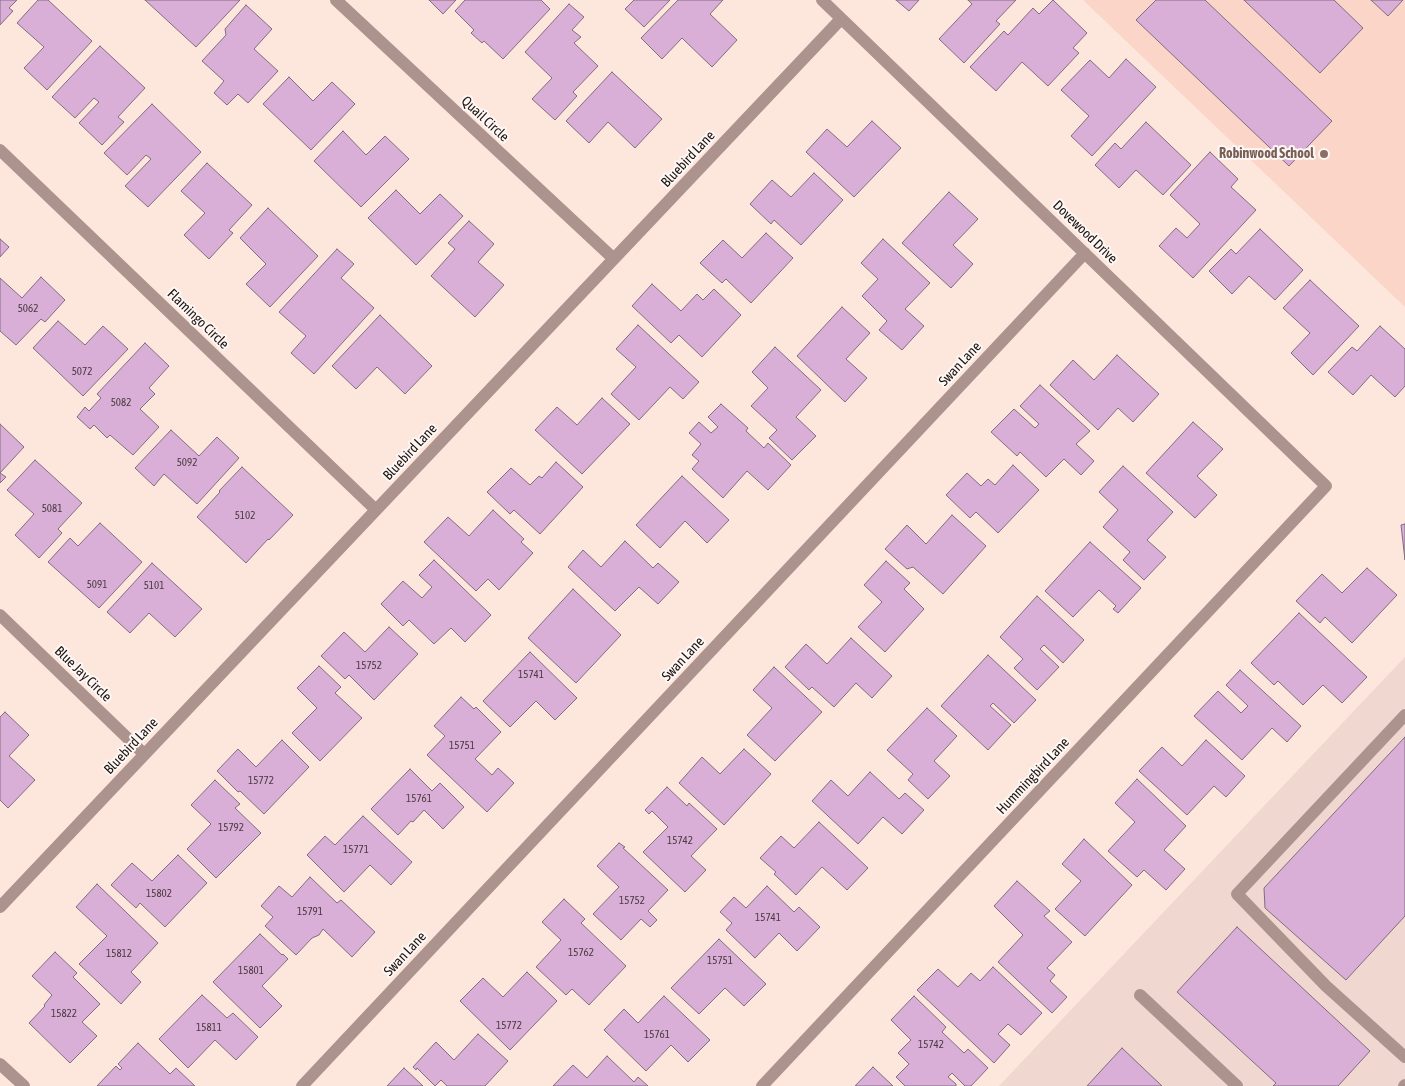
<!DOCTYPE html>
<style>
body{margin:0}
canvas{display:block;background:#fde6dc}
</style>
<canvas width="1405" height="1086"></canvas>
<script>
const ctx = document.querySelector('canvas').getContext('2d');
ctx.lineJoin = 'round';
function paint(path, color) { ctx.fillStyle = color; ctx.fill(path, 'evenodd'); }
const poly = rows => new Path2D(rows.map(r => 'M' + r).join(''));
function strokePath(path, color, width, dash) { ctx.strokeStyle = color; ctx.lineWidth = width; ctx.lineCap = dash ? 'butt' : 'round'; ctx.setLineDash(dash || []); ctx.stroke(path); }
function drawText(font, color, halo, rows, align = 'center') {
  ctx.font = font + ' "Asap Condensed",sans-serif'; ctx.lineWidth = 4; ctx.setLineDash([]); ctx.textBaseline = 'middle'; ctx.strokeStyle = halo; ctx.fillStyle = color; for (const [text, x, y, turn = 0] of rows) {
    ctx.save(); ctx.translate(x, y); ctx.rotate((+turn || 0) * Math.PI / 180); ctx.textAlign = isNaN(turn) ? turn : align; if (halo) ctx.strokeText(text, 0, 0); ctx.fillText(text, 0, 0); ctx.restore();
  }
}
paint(poly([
 [1083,0,1405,0,1405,307]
]), '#fbd5c7');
paint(poly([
 [1405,657,1405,1086,999,1086]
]), '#f0d7cf');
const building = poly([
 [0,0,17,0,9,8,13,11,0,25,0,0],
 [38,0,48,0,92,41,47,90,24,68,44,47,17,23,38,0],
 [145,0,240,0,196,47,145,0],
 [429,0,456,0,443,14,429,0],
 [465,0,541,0,550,9,503,59,484,41,482,43,471,33,474,30,455,11,465,0],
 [634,0,670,0,644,27,625,9,634,0],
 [678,0,723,0,710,14,737,40,712,67,682,38,662,59,641,38,678,0],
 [896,0,919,0,909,11,896,0],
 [968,0,1016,0,996,21,1000,24,964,63,939,39,972,4,968,0],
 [1053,0,1087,33,1073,48,1079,53,1048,86,1022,62,996,91,970,67,1004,31,1008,35,1033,8,1039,14,1053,0],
 [1156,0,1205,0,1332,121,1289,166,1136,20,1156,0],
 [1244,0,1334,0,1363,28,1320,73,1244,0],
 [1371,0,1403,0,1388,16,1371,0],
 [569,4,584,17,572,30,581,37,574,43,598,66,573,92,577,96,555,120,532,99,552,78,525,52,569,4],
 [246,5,272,29,254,49,278,71,248,103,238,94,227,105,214,93,224,81,202,61,226,35,225,29,246,5],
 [100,46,145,88,118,117,124,122,102,145,79,123,99,102,94,98,75,118,52,97,100,46],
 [1126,59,1156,87,1092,156,1071,136,1089,116,1061,90,1090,60,1109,78,1126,59],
 [612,72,662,119,635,148,608,122,589,143,566,121,612,72],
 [289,77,313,101,332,82,355,104,311,150,263,104,289,77],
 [152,104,201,152,148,207,125,186,151,159,146,155,127,175,104,153,152,104],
 [872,121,901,148,854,197,806,152,827,129,847,147,872,121],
 [1146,122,1191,165,1163,195,1136,170,1119,188,1095,165,1115,143,1121,149,1146,122],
 [343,131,366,155,385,136,409,159,361,207,314,161,343,131],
 [1210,152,1238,179,1231,187,1256,210,1193,278,1159,246,1176,228,1187,238,1200,224,1170,195,1210,152],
 [207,163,252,205,229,230,233,233,209,259,184,235,205,213,181,191,207,163],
 [814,173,843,200,801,245,774,220,771,224,750,204,772,180,791,197,814,173],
 [396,190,420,214,440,194,463,216,416,265,368,218,396,190],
 [949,192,978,219,953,245,973,264,951,288,902,243,949,192],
 [268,208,318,256,270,307,246,284,266,264,240,238,268,208],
 [469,221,494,244,478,262,504,285,475,317,431,276,455,249,448,243,469,221],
 [1260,229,1303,270,1275,300,1249,276,1232,294,1209,271,1231,249,1236,254,1260,229],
 [766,233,793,258,751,303,726,279,722,283,700,263,723,240,742,258,766,233],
 [0,239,9,247,0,257,0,239],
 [883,239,930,283,905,309,924,326,902,350,879,330,887,321,862,296,878,279,861,263,883,239],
 [337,249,354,264,341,278,374,308,314,374,291,353,306,336,279,312,337,249],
 [41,277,65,300,45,322,41,319,16,345,0,331,0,278,22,298,41,277],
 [1310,280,1359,326,1313,375,1291,353,1310,333,1283,308,1310,280],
 [652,284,681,311,697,294,703,300,714,289,741,315,702,357,679,335,671,343,632,306,652,284],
 [842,307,870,333,846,359,867,378,845,402,797,356,842,307],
 [380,315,432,366,405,394,377,367,356,389,332,366,380,315],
 [58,321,85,345,103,326,128,349,83,396,33,348,58,321],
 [638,325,699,382,683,399,670,387,639,420,611,394,636,367,616,349,638,325],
 [1380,326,1405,349,1405,386,1395,397,1371,375,1353,395,1328,372,1352,347,1357,351,1380,326],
 [145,343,169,366,149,388,155,394,140,409,159,427,133,455,110,435,107,438,94,425,90,429,77,417,85,407,89,411,101,398,97,394,145,343],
 [775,347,821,390,796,417,816,436,792,460,769,438,777,430,751,406,768,388,752,372,775,347],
 [1117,355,1159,394,1133,422,1118,408,1098,430,1050,385,1073,360,1094,380,1117,355],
 [1040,385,1090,431,1076,444,1094,461,1081,475,1064,459,1046,477,1020,452,1017,456,991,432,1014,409,1035,428,1039,424,1020,406,1040,385],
 [602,398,630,424,582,474,535,430,557,407,577,425,602,398],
 [721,404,748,428,746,431,764,448,768,443,791,465,768,490,747,471,723,498,692,469,699,461,692,455,701,444,689,433,699,422,711,433,718,427,708,417,721,404],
 [1193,422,1223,449,1197,476,1217,495,1195,518,1146,473,1193,422],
 [0,424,24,447,0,473,6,477,0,483,0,424],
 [171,430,199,456,217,437,239,458,197,504,164,474,154,486,135,468,171,430],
 [35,460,82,503,58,529,62,533,39,558,15,535,34,514,7,490,35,460],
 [556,462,583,487,540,534,514,510,510,514,487,492,511,468,530,485,539,476,542,478,556,462],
 [1013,465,1039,490,998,533,976,512,970,518,946,495,967,473,981,486,988,479,995,485,1013,465],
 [1123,466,1173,512,1147,540,1166,557,1144,580,1123,560,1130,552,1103,527,1118,510,1099,492,1123,466],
 [242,467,293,515,269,540,268,539,246,563,197,517,220,492,219,491,242,467],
 [682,476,729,520,707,543,685,521,660,548,636,525,682,476],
 [493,510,524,539,521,542,533,553,499,590,488,579,476,591,424,542,448,517,469,536,493,510],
 [952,515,986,546,943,594,913,567,907,569,885,549,907,525,926,544,952,515],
 [100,523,142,562,99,608,48,562,70,538,78,546,100,523],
 [1405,524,1405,560,1401,525,1405,524],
 [625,541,653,568,658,563,679,582,658,604,639,587,615,611,568,567,583,550,601,567,625,541],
 [1090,542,1141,588,1118,613,1113,609,1116,606,1099,590,1073,617,1045,591,1090,542],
 [434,560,491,615,465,642,451,628,434,644,409,620,403,626,381,604,403,581,422,598,432,587,419,575,434,560],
 [886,561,910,583,904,589,924,609,885,652,858,627,882,602,864,585,886,561],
 [152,563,202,609,175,637,149,613,130,633,107,612,152,563],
 [1367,568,1397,595,1352,643,1325,617,1320,623,1296,601,1322,574,1342,593,1367,568],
 [573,589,621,635,576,683,528,638,573,589],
 [1037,596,1084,640,1063,663,1044,645,1040,649,1059,667,1037,690,1014,668,1023,659,1000,637,1037,596],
 [1299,613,1367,677,1342,703,1323,685,1303,705,1278,681,1274,685,1251,663,1299,613],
 [389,627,418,654,374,700,349,675,345,679,321,656,344,632,365,652,389,627],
 [851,638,892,676,872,698,856,683,834,707,812,687,809,690,785,667,806,644,827,664,851,638],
 [530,652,577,698,555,720,536,701,510,727,483,701,530,652],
 [988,655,1036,700,1014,723,993,703,990,706,1011,725,988,750,941,706,988,655],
 [319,666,341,687,335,693,362,718,320,761,292,733,317,708,297,688,319,666],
 [774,667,822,712,775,761,747,735,772,708,753,690,774,667],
 [1240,670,1301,726,1287,742,1272,728,1242,760,1194,716,1218,691,1241,713,1248,706,1226,685,1240,670],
 [461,697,474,709,476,707,501,732,475,759,492,775,498,768,514,783,487,812,427,755,445,736,434,726,461,697],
 [927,708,957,736,934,761,950,776,928,799,908,780,913,774,887,750,927,708],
 [5,712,29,735,9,756,35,780,8,808,0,800,0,717,5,712],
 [1405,737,1405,916,1346,980,1265,908,1264,888,1405,737],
 [282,740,309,767,264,814,240,791,238,792,217,771,238,749,256,767,282,740],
 [1206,740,1245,776,1226,797,1214,786,1187,815,1139,771,1162,747,1182,766,1206,740],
 [744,749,771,774,724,825,679,783,702,757,720,774,744,749],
 [410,769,432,791,440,783,464,807,443,829,424,810,413,822,411,821,398,835,371,809,410,769],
 [870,772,899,799,905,793,924,810,902,834,883,817,858,844,812,801,831,780,848,796,870,772],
 [1137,779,1186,826,1164,850,1185,869,1166,890,1144,870,1137,877,1108,851,1135,822,1115,803,1137,779],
 [215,780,240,804,235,808,261,833,216,878,187,849,211,824,191,805,215,780],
 [667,787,687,806,689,803,717,829,691,856,706,870,685,892,643,852,668,827,652,811,649,814,645,810,667,787],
 [363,816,412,862,391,885,370,865,344,892,307,855,325,836,335,845,363,816],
 [819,822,868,868,847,890,822,867,796,895,774,874,776,872,760,858,781,836,794,848,819,822],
 [1084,839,1132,885,1085,936,1055,909,1081,881,1062,864,1084,839],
 [619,843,625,847,623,848,668,890,648,911,657,920,650,927,641,919,621,940,593,914,619,887,597,866,619,843],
 [178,855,207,883,165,927,140,903,136,908,111,885,132,863,152,881,178,855],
 [310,877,337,903,341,900,375,932,352,957,323,929,319,935,312,938,296,955,265,926,273,917,261,906,279,886,292,897,310,877],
 [1017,881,1050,911,1044,916,1072,942,1047,968,1055,975,1050,981,1067,997,1052,1013,998,962,1023,935,994,906,1017,881],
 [97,884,158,943,131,972,141,982,121,1004,79,964,107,936,76,907,97,884],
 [767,886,794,912,799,907,820,927,797,951,779,933,755,958,726,930,732,923,720,912,734,897,746,908,767,886],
 [564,899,585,919,581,923,626,966,589,1005,572,989,566,995,536,967,561,940,542,922,564,899],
 [1237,927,1370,1051,1338,1086,1273,1086,1276,1083,1177,992,1237,927],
 [260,934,282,955,283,954,288,959,262,986,282,1006,260,1028,213,982,260,934],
 [719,939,766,984,744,1006,725,988,699,1014,671,988,719,939],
 [55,952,77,973,73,977,100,1004,82,1022,97,1036,70,1063,29,1023,45,1006,44,1005,52,995,32,976,55,952],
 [993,967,1042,1013,1021,1035,1008,1024,998,1034,1010,1045,994,1063,917,990,938,969,958,987,971,973,980,981,993,967],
 [527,972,557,1001,510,1050,460,1001,483,978,503,997,527,972],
 [202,995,227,1018,233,1013,258,1037,236,1060,215,1040,188,1068,159,1039,202,995],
 [664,996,710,1040,688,1062,671,1045,646,1071,604,1030,624,1009,638,1023,664,996],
 [914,996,946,1027,942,1032,964,1053,968,1049,988,1068,971,1086,965,1086,952,1073,948,1077,956,1084,956,1086,905,1086,896,1077,909,1064,898,1053,911,1040,891,1020,914,996],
 [478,1034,508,1061,485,1086,447,1086,441,1080,435,1086,417,1068,416,1070,413,1067,436,1042,454,1060,478,1034],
 [138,1043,170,1074,176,1068,195,1086,97,1086,116,1066,120,1070,122,1068,118,1064,138,1043],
 [1122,1048,1162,1086,1087,1086,1122,1048],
 [607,1056,634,1082,638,1077,648,1086,553,1086,573,1065,587,1078,607,1056],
 [873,1067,893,1086,855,1086,873,1067],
 [404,1068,423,1086,387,1086,404,1068]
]);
paint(building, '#d9afd7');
strokePath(building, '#816d80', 1);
strokePath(poly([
 [1405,715,1237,894,1326,986,1405,1057],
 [1140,995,1237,1086]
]), '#ac938d', 12);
strokePath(poly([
 [336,0,614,259],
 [0,150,376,510],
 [0,615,144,754],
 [0,907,841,19],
 [0,1064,24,1086],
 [302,1086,1085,253],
 [762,1086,1326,486,822,0],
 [1404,1086,1405,1085]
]), '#ac938d', 12);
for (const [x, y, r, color] of [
 [1324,154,5,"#8d6e63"]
]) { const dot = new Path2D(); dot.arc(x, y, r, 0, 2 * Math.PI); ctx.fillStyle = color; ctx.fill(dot); strokePath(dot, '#fdf7f5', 2); }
drawText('11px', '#4c3a41', null, [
 ["5062",28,309],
 ["5072",82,372],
 ["5082",121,403],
 ["5092",187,463],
 ["5081",52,509],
 ["5102",245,516],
 ["5091",97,585],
 ["5101",154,586],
 ["15752",369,666],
 ["15741",531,675],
 ["15751",462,746],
 ["15772",261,781],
 ["15761",419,799],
 ["15792",231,828],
 ["15742",680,841],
 ["15771",356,850],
 ["15802",159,894],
 ["15752",632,901],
 ["15791",310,912],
 ["15741",768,918],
 ["15762",581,953],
 ["15812",119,954],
 ["15751",720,961],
 ["15801",251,971],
 ["15822",64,1014],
 ["15772",509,1026],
 ["15811",209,1028],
 ["15761",657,1035],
 ["15742",931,1045]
]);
drawText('14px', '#1d130f', '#fdf7f5', [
 ["Quail Circle",485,119,43],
 ["Bluebird Lane",688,159,-47],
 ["Dovewood Drive",1085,232,44],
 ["Flamingo Circle",198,319,44],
 ["Swan Lane",960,364,-47],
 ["Bluebird Lane",410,452,-47],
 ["Swan Lane",683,659,-47],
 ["Blue Jay Circle",83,674,44],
 ["Bluebird Lane",131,746,-47],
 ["Hummingbird Lane",1033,776,-47],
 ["Swan Lane",405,954,-47]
]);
drawText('bold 14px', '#785e54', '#fdf7f5', [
 ["Robinwood School",1314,154]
], 'right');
</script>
